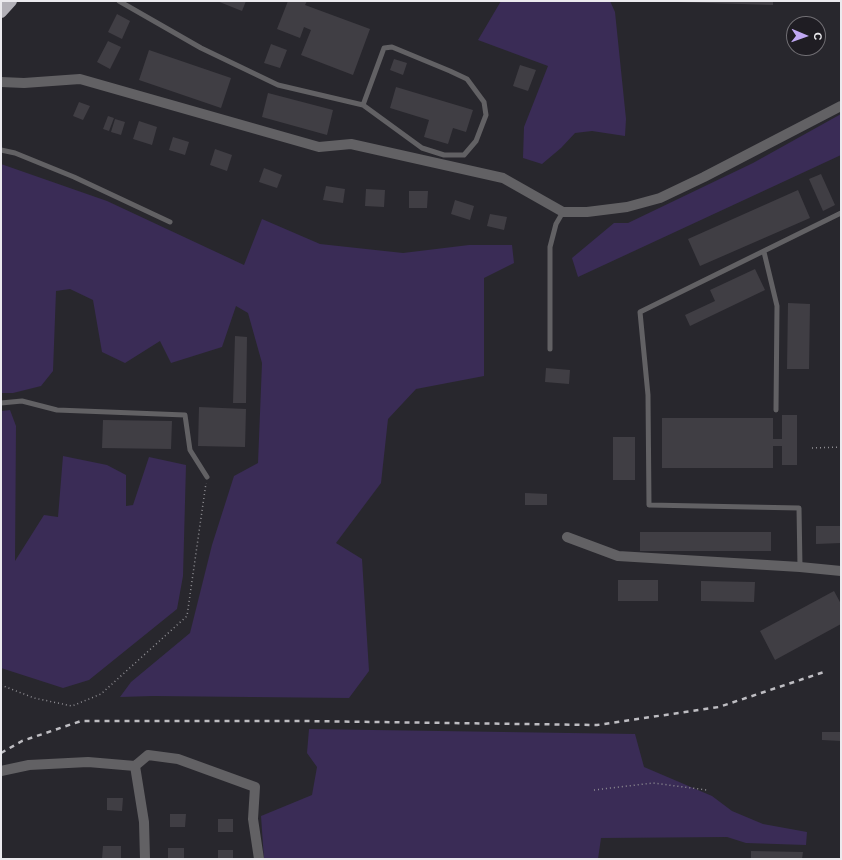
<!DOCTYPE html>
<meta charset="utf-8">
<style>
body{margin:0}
#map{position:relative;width:842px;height:860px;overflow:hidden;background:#28272d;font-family:"Work Sans",sans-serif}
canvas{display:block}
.frame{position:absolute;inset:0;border:2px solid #ebeaee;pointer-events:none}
.north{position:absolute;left:786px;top:16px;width:40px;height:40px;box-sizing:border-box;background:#1f1d23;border:1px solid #716f74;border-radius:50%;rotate:92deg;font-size:11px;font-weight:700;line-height:16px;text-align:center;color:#ebeaee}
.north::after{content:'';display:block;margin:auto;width:14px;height:18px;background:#c0a8f3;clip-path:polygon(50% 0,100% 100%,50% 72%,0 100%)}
</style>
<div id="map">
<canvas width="842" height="860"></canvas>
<div class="frame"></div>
<div class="north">С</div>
</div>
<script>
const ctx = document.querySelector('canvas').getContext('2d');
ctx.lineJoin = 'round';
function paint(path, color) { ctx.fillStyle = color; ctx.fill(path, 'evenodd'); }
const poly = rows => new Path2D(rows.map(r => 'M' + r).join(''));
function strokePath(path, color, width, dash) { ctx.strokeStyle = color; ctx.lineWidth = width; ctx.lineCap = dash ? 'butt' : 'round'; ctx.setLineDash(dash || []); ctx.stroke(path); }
paint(poly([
 [501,1,610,1,615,12,626,119,625,136,592,131,575,133,561,148,542,164,523,158,524,127,548,66,478,40],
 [841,114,841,155,578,277,572,258,614,223,628,223,753,163],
 [1,164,107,201,244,265,262,219,320,244,403,253,469,245,512,245,514,263,484,278,484,376,416,389,388,419,381,483,336,543,362,559,369,671,349,698,153,696,120,697,131,682,190,633,212,545,234,476,258,463,262,363,248,313,236,306,222,347,171,363,160,341,125,363,102,352,93,300,70,289,56,291,53,371,41,386,13,393,1,393],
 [10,410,16,426,15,561,44,515,58,517,63,456,107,465,126,475,126,506,133,505,149,457,186,465,183,576,177,609,89,680,63,688,1,668,1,411],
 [309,729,635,734,644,767,712,796,732,811,763,824,807,832,806,845,746,843,727,837,601,838,598,859,264,859,261,816,312,795,317,767,307,753]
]), '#3a2c56');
paint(poly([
 [217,1,246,1,242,11],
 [288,1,307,1,305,5,370,29,353,75,301,55,311,30,304,27,300,38,277,29],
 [677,1,773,1,773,5,677,2],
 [117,14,130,21,122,39,108,32],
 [108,41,121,47,110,69,97,62],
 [271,44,287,50,280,68,264,63],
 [149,50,231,78,221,108,139,80],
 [394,59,407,63,403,75,390,70],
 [520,65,536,70,528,91,513,86],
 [396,87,473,110,466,132,453,128,448,144,424,137,429,120,390,108],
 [268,93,333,110,327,135,262,117],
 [79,102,90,106,83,120,73,116],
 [108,116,114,118,109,131,103,129],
 [115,119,125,122,121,135,111,132],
 [139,121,157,127,152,145,133,139],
 [173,137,189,142,185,155,169,150],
 [215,149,232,155,227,171,210,165],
 [264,168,282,175,277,188,259,182],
 [821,174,835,205,823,211,809,179],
 [326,186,345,189,343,203,323,200],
 [366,189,385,190,384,207,365,206],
 [798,190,810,218,700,266,688,239],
 [409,191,428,191,427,208,409,208],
 [455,200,474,206,470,220,451,214],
 [490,214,507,217,504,230,487,226],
 [755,269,765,290,690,326,685,315,715,301,710,290],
 [788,303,810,304,809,369,787,369],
 [235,336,247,337,246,403,233,403],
 [546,368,570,370,569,384,545,382],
 [199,407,246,409,245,447,198,446],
 [782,415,797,415,797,465,782,465,782,446,773,446,773,468,662,468,662,418,773,418,773,439,782,439],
 [103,420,172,421,171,449,102,448],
 [613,437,635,437,635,480,613,480],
 [525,493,547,494,547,505,525,505],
 [816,526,841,526,841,543,816,544],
 [640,532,771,532,771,551,640,551],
 [618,580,658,580,658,601,618,601],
 [701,581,755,582,754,602,701,601],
 [834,591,841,604,841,624,775,660,760,631],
 [822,732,841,732,841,741,822,740],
 [107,798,123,798,122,811,107,810],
 [170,814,186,814,185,827,170,827],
 [218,819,233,819,233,832,218,832],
 [103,846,121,846,121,859,102,859],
 [168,848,184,848,184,859,168,859],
 [218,850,233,850,233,859,218,859],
 [751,851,803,852,802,859,751,859]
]), '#403e44');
strokePath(poly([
 [812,448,841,447],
 [1,685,34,698,72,706,101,694,187,616,206,483],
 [594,790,653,783,707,790]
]), '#908f94', 1.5, [1, 3]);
strokePath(poly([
 [119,1,201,48,278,85,363,105,422,148,444,155,464,155,476,141,486,115,484,102,467,79,450,71,392,47,384,48,363,105],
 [1,150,15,153,74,177,170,222],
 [764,252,777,306,776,410],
 [550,349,550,247,556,224,563,212],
 [1,403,22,401,57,410,185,415,190,450,207,477],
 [800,567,799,508,649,505,648,395,640,312,841,213]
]), '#626164', 5);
strokePath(poly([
 [1,82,24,83,80,79,319,147,351,144,503,178,563,212,587,212,627,207,660,198,704,177,841,106],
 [567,537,618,556,800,567,841,571],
 [135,766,144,822,145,859],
 [1,771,29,765,88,762,135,766,148,755,178,759,255,787,253,819,259,859]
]), '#626164', 10);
strokePath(poly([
 [1,12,11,1]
]), '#b2b0b7', 12);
strokePath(poly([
 [1,753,22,741,81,721,303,721,597,725,719,707,827,671]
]), '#bebdc2', 2.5, [5, 5]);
</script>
